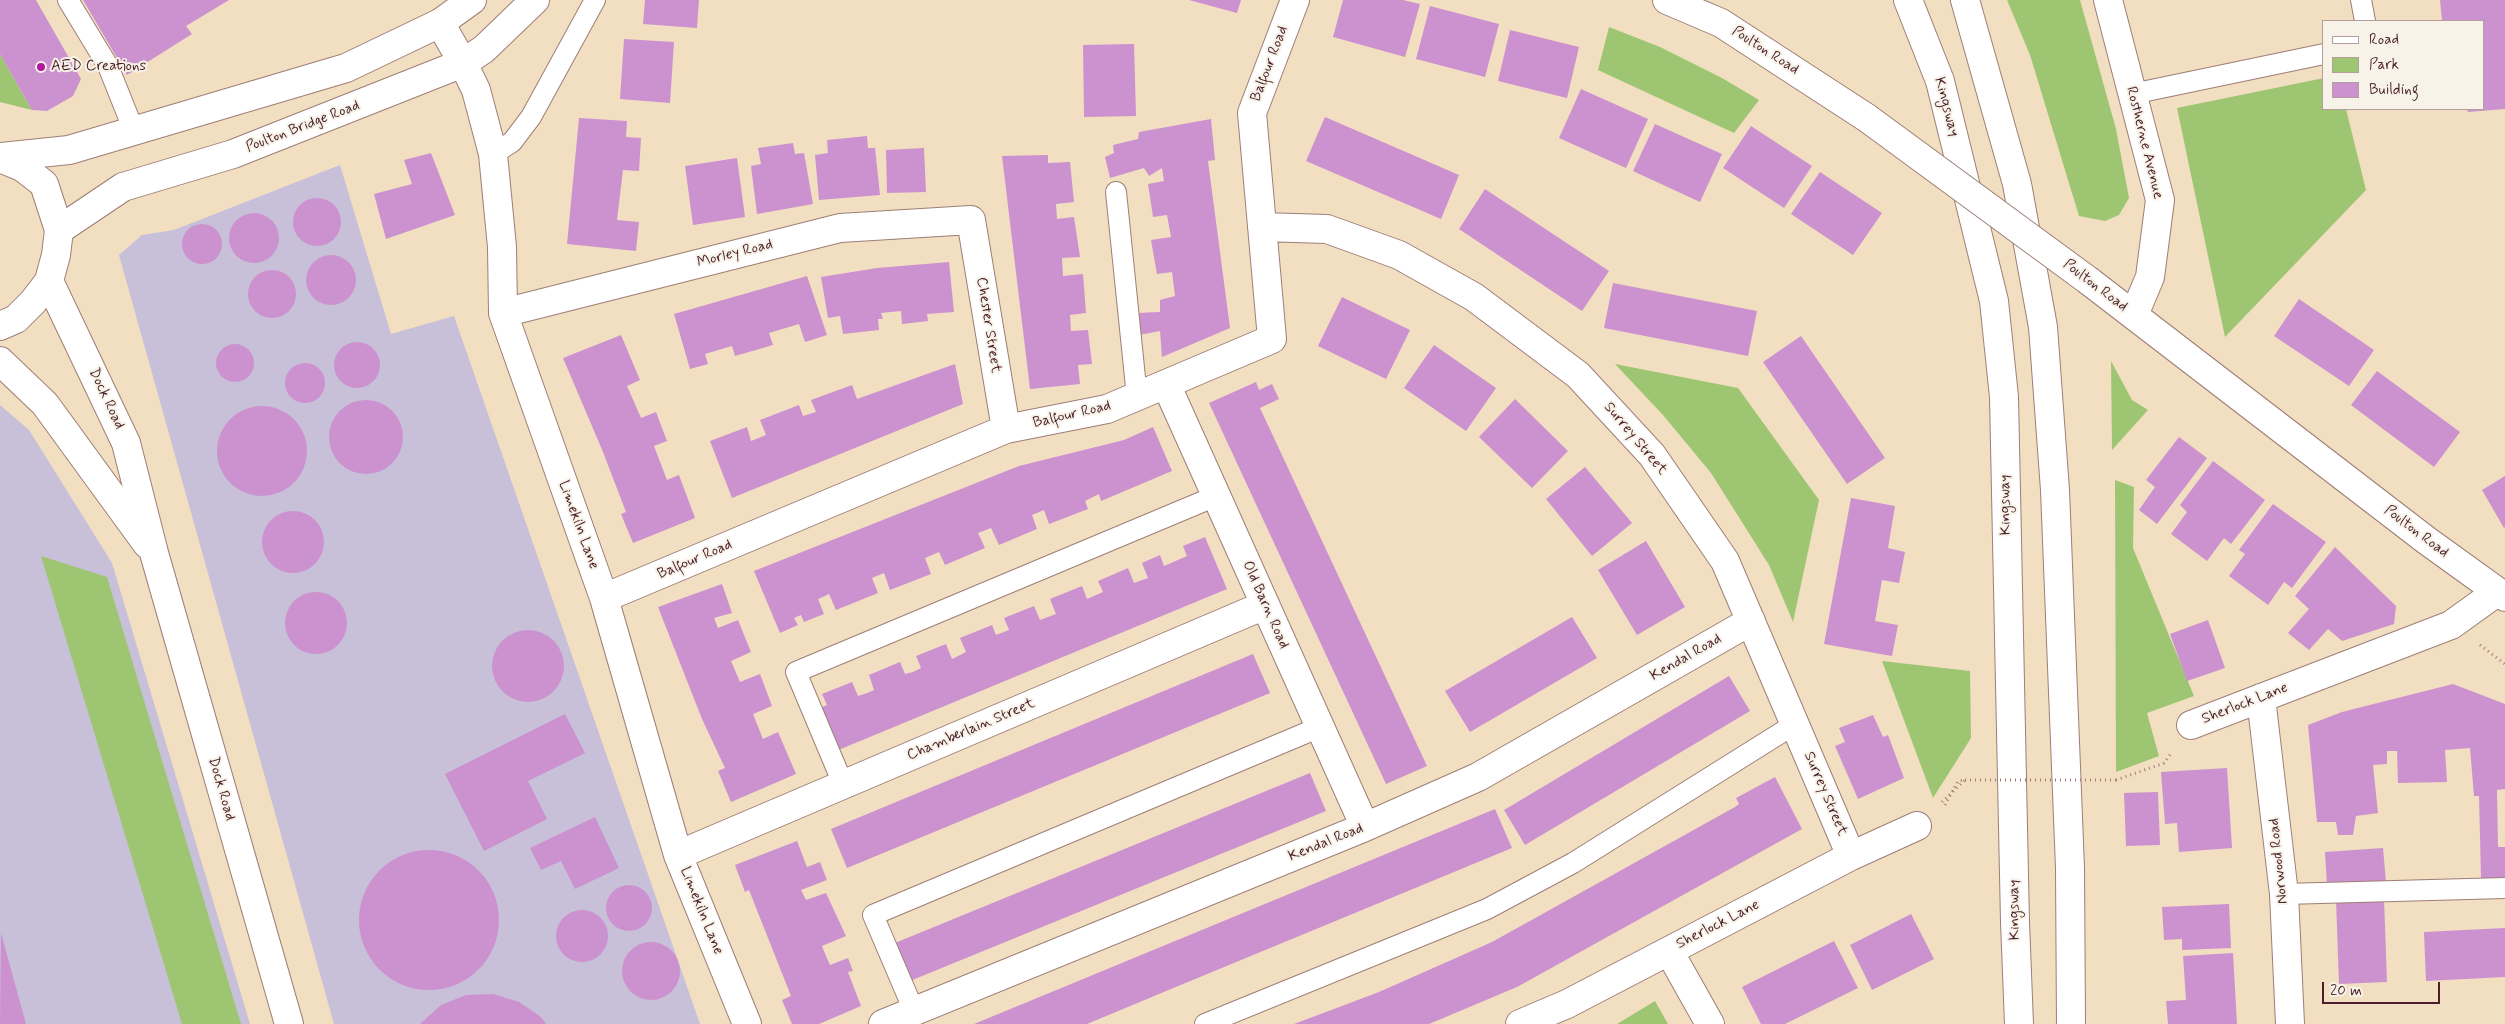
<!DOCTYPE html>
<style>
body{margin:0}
#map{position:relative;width:2505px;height:1024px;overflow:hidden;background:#f2dec1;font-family:Mynerve,sans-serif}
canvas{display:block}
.legend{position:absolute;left:2322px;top:20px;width:162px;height:90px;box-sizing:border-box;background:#f7f3e8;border:1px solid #b29e9c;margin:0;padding:6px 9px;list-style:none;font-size:15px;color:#4a1f2b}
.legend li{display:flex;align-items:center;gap:10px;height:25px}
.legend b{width:25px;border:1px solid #b29e9c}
.scale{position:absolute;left:2322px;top:982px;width:118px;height:22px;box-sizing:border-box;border:2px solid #4a1f2b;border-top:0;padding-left:6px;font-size:15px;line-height:18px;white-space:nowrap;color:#4a1f2b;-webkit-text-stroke:4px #f7f3e8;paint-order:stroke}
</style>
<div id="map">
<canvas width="2505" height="1024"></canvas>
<ul class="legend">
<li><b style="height:6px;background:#fff"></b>Road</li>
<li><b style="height:14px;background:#9ec672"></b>Park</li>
<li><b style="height:14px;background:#cc92cf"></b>Building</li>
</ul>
<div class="scale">20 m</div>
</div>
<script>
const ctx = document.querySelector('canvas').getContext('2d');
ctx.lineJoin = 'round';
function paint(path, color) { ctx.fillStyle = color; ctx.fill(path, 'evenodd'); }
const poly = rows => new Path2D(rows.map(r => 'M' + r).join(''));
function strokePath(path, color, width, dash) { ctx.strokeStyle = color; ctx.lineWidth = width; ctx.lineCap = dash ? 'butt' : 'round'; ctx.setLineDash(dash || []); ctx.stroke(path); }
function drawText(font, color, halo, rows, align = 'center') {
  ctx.font = font + ' Mynerve,sans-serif'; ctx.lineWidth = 4; ctx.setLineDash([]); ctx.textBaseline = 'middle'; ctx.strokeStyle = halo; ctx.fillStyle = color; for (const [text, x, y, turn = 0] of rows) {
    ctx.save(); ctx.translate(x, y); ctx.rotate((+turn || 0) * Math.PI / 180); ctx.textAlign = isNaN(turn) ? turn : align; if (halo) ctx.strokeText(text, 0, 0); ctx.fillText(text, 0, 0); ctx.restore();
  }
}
paint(poly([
 [340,165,391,334,454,316,700,1024,334,1024,119,255,142,235,174,230],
 [0,405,29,430,112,563,250,1024,0,1024]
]), '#c8bfd8');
paint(poly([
 [2007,0,2080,0,2116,129,2129,198,2119,215,2105,221,2079,216,2030,55],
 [1609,27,1660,47,1722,78,1759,100,1734,133,1598,70],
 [0,54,32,110,0,102],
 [2324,78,2324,109,2346,109,2366,190,2225,337,2177,108],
 [2111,361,2132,400,2148,410,2112,450],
 [1615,364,1738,388,1819,500,1793,622,1769,565,1711,473,1663,415],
 [2115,480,2134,487,2133,548,2194,696,2147,713,2159,756,2116,772],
 [41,556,107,577,241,1024,182,1024],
 [1882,661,1970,671,1971,738,1933,798],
 [1655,1001,1668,1024,1617,1024]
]), '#9ec672');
paint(poly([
 [0,0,36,0,81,79,73,96,47,111,32,110,0,54],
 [83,0,229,0,186,26,192,34,127,75],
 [645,0,699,0,697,28,643,24],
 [1189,0,1241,0,1237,13],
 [1343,0,1403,0,1420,4,1405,57,1333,37],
 [2440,0,2505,0,2505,109,2468,112,2467,109,2484,109,2484,21,2442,21],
 [1430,6,1499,24,1485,77,1416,59],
 [1510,30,1579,47,1567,98,1498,81],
 [624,39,674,42,670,103,620,99],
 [1134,44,1136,116,1084,117,1083,45],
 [1581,89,1648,119,1626,168,1559,138],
 [1325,117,1459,175,1441,219,1306,161],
 [579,118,627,121,626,137,641,138,639,171,623,170,617,220,639,222,636,251,567,244],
 [1211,119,1215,160,1208,161,1230,328,1162,357,1160,331,1139,335,1137,313,1160,312,1160,300,1175,296,1172,272,1157,274,1151,240,1171,237,1167,215,1153,217,1148,184,1164,181,1162,168,1149,176,1144,168,1110,178,1105,157,1114,153,1113,145,1138,139,1139,132],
 [1655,124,1722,154,1700,202,1633,171],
 [1751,126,1812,166,1784,208,1723,168],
 [867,136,868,148,875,148,880,195,819,200,815,155,828,153,827,140],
 [793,143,795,154,804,153,813,204,757,214,751,166,761,164,758,148],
 [924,148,926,192,887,193,886,150],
 [431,153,455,215,386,239,374,194,412,184,404,160],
 [1048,155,1048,163,1070,162,1074,202,1056,204,1057,219,1074,217,1080,257,1062,258,1063,276,1083,274,1086,313,1070,315,1071,331,1088,330,1092,364,1078,365,1080,384,1030,389,1002,156],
 [737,158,745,217,693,225,685,166],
 [1820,172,1882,213,1853,255,1791,214],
 [1485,189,1609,271,1582,311,1459,229],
 '293 222a24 24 0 1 1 48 0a24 24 0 1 1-48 0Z',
 '229 238a25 25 0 1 1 50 0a25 25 0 1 1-50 0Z',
 '182 244a20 20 0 1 1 40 0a20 20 0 1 1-40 0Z',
 '306 280a25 25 0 1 1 50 0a25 25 0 1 1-50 0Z',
 [949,262,954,312,927,314,928,321,902,324,901,311,881,313,883,319,878,319,879,330,843,334,840,316,828,318,821,277,877,268],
 '248 294a24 24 0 1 1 48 0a24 24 0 1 1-48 0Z',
 [807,276,827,335,805,342,799,324,769,333,773,345,735,356,732,346,705,354,708,364,690,369,674,314],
 [1613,283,1757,311,1748,356,1604,328],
 [1342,297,1410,330,1386,379,1318,346],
 [2299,299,2374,350,2349,386,2274,336],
 [621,335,640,380,627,386,641,418,656,412,667,441,654,446,667,480,679,475,695,518,633,543,621,514,626,512,603,452,563,358],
 [1801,336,1885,458,1847,484,1763,362],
 '334 365a23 23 0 1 1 46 0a23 23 0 1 1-46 0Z',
 '216 363a19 19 0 1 1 38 0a19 19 0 1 1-38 0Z',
 [1434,345,1496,388,1466,431,1404,388],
 '285 383a20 20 0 1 1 40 0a20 20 0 1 1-40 0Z',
 [955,364,963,404,732,498,710,441,747,427,751,441,766,435,760,420,799,405,803,416,816,412,811,400,830,393,852,385,857,399],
 [2377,371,2460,432,2434,467,2351,405],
 [1256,382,1259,390,1272,384,1279,399,1260,408,1427,766,1386,784,1209,403],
 [1515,399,1568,451,1532,488,1479,437],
 '329 437a37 37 0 1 1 74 0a37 37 0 1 1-74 0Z',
 '217 451a45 45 0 1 1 90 0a45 45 0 1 1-90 0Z',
 [1153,427,1172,471,1101,501,1099,494,1085,501,1088,509,1049,524,1044,510,1032,515,1037,529,999,545,991,528,978,533,985,548,945,565,939,552,925,558,931,574,890,590,884,573,872,578,878,593,836,610,829,594,823,597,818,599,824,614,804,622,801,615,794,618,798,625,780,633,754,571,1019,466,1124,440],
 [2179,437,2207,458,2157,524,2139,510,2155,487,2146,480],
 [2213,461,2265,500,2231,544,2224,538,2207,561,2171,534,2187,512,2180,505],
 [1585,467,1632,523,1592,556,1546,499],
 [2505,476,2505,527,2504,528,2482,490],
 [1851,498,1895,506,1888,548,1905,552,1899,583,1882,580,1875,621,1898,625,1892,656,1824,644],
 [2273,504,2326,542,2292,588,2284,582,2268,605,2229,576,2245,554,2239,550],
 '262 542a31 31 0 1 1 62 0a31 31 0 1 1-62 0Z',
 [1205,537,1227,589,836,751,818,709,827,705,822,694,852,682,858,696,867,693,874,690,869,675,900,662,905,674,913,672,921,668,916,656,946,644,952,659,966,652,960,638,992,625,996,635,1009,630,1004,618,1034,606,1040,620,1056,614,1050,599,1082,586,1087,599,1103,592,1098,581,1128,568,1134,583,1148,578,1142,563,1160,555,1164,566,1187,556,1183,546],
 [1646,541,1685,607,1637,635,1598,570],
 [2335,547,2396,606,2394,624,2342,641,2328,629,2309,650,2288,633,2309,609,2295,596],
 [722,584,732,613,714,618,718,628,738,620,751,652,731,661,740,682,760,674,772,706,753,714,763,739,778,732,796,774,731,802,718,771,725,768,702,719,658,607],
 '285 623a31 31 0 1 1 62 0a31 31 0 1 1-62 0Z',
 [1572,617,1597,658,1470,732,1445,691],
 [2208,620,2225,668,2187,681,2170,634],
 '492 666a36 36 0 1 1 72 0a36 36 0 1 1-72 0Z',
 [1253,654,1270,693,847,868,831,829],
 [1729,676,1750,711,1525,845,1504,810],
 [2453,684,2505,704,2505,789,2497,790,2498,847,2505,847,2505,878,2481,878,2479,796,2474,796,2470,748,2445,750,2447,782,2398,783,2397,751,2387,751,2387,764,2373,765,2378,813,2356,816,2353,835,2338,835,2336,822,2317,822,2308,725,2342,712],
 [565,714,585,753,528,781,547,819,484,851,445,774],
 [1873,715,1883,737,1888,735,1904,778,1858,799,1835,746,1845,742,1839,728],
 [2227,768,2232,848,2179,852,2177,823,2165,824,2161,772],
 [1310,773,1326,811,905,983,890,945],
 [1775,777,1802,829,1517,987,1429,1024,1294,1024,1379,992,1492,942,1735,807,1739,804,1736,798],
 [2158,792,2160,845,2126,846,2124,793],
 [1495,809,1512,848,1171,989,1087,1024,974,1024],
 [595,817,619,868,575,889,561,861,541,870,530,848],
 [797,841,807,867,820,862,827,880,801,890,806,900,826,893,846,936,822,946,826,956,830,965,848,958,853,971,848,972,861,1006,819,1024,792,1024,782,1000,791,996,749,890,745,892,735,865],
 [2383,848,2386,882,2327,886,2325,852],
 '359 920a70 70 0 1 1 140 0a70 70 0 1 1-140 0Z',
 '606 908a23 23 0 1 1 46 0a23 23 0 1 1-46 0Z',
 [2384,899,2387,982,2339,984,2336,900],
 [2229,904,2231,948,2182,950,2182,939,2164,940,2162,907],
 '556 936a26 26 0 1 1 52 0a26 26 0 1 1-52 0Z',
 [1911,914,1934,959,1872,990,1850,945],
 [2505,928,2505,977,2426,981,2424,932],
 [1,933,26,1024,0,1024],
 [1834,941,1858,988,1785,1024,1761,1024,1742,987],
 '622 971a29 29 0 1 1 58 0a29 29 0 1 1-58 0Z',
 [2233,953,2237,1024,2168,1024,2166,1001,2186,1000,2183,956],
 [493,994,519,1002,541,1017,546,1024,420,1024,441,1005,466,995]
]), '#cc92cf');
const service = poly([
 [68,0,108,66,134,131],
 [2361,0,2365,21],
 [2132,94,2324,54],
 [493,154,512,142,531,117,595,0],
 [1116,192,1137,397],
 [843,784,796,672,1216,496],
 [2284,894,2505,888],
 [914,1011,873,915,1320,727],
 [1205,1024,1487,909,1573,863,1795,724]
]);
const minor = poly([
 [2108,0,2160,200,2150,277,2134,315],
 [440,23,463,63,476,90,493,154,502,247,503,313,604,598,678,855,747,1024],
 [1262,227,1327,229,1399,255,1474,297,1578,375,1652,455,1725,561,1851,856],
 [503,313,840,228,971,220,1006,429],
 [1166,384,1365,827],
 [604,598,1006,429,1107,409,1272,339,1252,113,1295,0],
 [2261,698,2284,894,2290,1024],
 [2191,725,2451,625,2497,592],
 [678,855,1265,605],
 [1669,951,1710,1024],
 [883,1024,1365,827,1478,777,1751,621],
 [1520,1024,1567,1004,1851,856,1917,826]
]);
const secondary = poly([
 [1667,0,1721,23,1867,118],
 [2089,281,2426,540,2505,597]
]);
const primary = poly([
 [0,157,69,150,346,68,440,23,472,0],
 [59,230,123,187,233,154,463,63,484,49,535,0]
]);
const trunk = poly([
 [1908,0,1940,81,1994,301,2004,397,2015,922,2019,1024],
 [1965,0,2017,184,2043,327,2055,490,2070,868,2071,1024],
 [0,158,22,167,44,184,59,230,56,255,49,281,33,302,16,319,0,326],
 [49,281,126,443,154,553,289,1024],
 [0,361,45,404,147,544]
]);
strokePath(service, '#9e7e76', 22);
strokePath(minor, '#9e7e76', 30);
strokePath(secondary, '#9e7e76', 30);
strokePath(primary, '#9e7e76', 30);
strokePath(trunk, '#9e7e76', 30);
strokePath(poly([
 [2480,645,2505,664],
 [2116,780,2164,763,2172,752],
 [1942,802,1965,780],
 [1945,805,1958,781,1965,780]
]), '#9e7e76', 3, [1, 4]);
strokePath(service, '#fff', 20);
strokePath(minor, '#fff', 28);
strokePath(secondary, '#fff', 28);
strokePath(primary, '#fff', 28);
strokePath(trunk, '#fff', 28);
const secondaryBridge = poly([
 [1867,118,2089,281]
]);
strokePath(secondaryBridge, '#9e7e76', 30, []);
strokePath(poly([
 [1965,780,2116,780]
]), '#9e7e76', 3, [1, 4]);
strokePath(secondaryBridge, '#fff', 28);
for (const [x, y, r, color] of [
 [41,67,5,"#b5179e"]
]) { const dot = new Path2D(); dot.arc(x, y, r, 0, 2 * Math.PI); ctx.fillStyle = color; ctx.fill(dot); strokePath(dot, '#f7f3e8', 2); }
drawText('15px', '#4a1f2b', '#f7f3e8', [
 ["Poulton Road",1765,51,33],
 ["Balfour Road",1270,64,-69],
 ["Kingsway",1946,107,75],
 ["Poulton Bridge Road",303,127,-21],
 ["Rostherne Avenue",2144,143,76],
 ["Morley Road",735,254,-14],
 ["Poulton Road",2095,286,37],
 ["Chester Street",988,325,81],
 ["Dock Road",106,399,65],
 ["Balfour Road",1072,415,-13],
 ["Surrey Street",1635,439,50],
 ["Kingsway",2006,505,-91],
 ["Limekiln Lane",578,525,70],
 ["Poulton Road",2416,532,37],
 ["Balfour Road",695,560,-23],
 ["Old Barn Road",1265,605,66],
 ["Kendal Road",1686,658,-30],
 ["Sherlock Lane",2245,704,-21],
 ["Chamberlain Street",971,730,-23],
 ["Dock Road",221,789,74],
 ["Surrey Street",1825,794,67],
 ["Kendal Road",1326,843,-22],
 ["Norwood Road",2279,861,-96],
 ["Kingsway",2015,910,-91],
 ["Limekiln Lane",701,911,68],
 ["Sherlock Lane",1718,925,-27]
]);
drawText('15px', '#4a1f2b', '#f7f3e8', [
 ["AED Creations",51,67]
], 'left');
</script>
